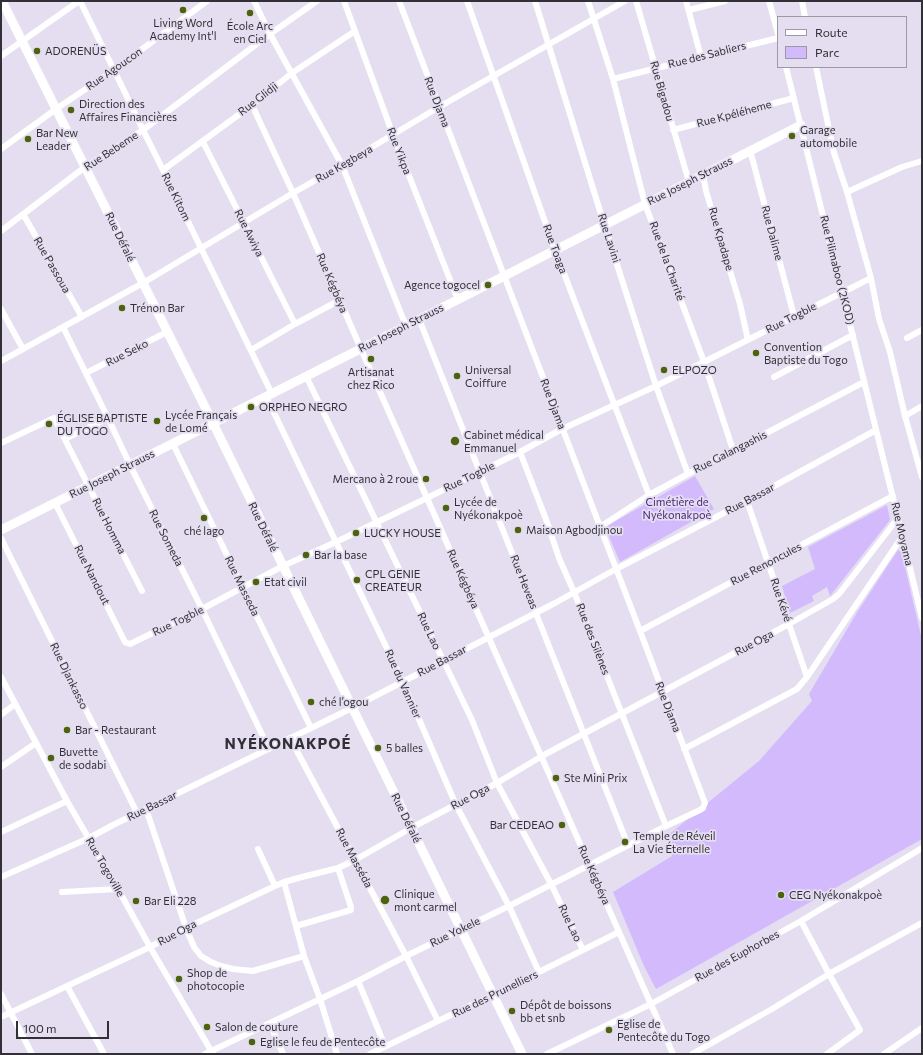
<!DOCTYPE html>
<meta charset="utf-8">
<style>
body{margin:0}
#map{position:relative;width:923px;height:1055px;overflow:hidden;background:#e4def0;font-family:Commissioner,sans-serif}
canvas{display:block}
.frame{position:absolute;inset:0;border:2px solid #323037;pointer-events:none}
.legend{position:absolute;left:777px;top:16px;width:130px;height:52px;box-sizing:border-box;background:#e4def0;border:1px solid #9d98a6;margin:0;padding:5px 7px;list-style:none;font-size:12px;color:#323037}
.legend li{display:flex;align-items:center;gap:8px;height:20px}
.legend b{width:20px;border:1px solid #9d98a6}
.scale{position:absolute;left:16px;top:1021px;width:93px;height:18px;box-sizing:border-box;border:2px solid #323037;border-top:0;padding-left:5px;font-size:12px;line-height:14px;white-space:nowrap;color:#323037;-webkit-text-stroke:3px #e4def0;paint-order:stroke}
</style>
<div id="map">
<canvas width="923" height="1055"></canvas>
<div class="frame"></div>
<ul class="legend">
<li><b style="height:5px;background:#fff"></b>Route</li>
<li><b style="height:11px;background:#d2bafd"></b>Parc</li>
</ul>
<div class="scale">100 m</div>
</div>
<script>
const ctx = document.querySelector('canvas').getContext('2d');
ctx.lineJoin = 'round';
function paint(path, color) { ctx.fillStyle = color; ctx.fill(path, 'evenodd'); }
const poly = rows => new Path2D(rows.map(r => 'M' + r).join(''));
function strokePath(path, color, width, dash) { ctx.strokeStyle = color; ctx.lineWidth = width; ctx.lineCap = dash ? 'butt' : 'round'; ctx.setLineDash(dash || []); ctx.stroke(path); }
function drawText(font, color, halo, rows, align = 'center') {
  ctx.font = font + ' Commissioner,sans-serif'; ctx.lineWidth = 3.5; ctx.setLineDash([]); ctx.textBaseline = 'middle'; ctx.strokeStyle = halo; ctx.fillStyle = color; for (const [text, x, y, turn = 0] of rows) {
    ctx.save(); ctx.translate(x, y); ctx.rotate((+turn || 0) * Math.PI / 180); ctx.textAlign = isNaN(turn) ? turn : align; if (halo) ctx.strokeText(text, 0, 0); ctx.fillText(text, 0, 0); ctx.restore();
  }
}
paint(poly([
 [695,476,714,509,620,562,605,527],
 [887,505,890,520,830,596,827,587,812,596,814,601,790,613,782,586,815,569,808,547],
 [898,550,901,552,905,567,922,640,922,839,656,989,644,966,613,892,672,856,667,836,759,761,812,701,809,694,856,614]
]), '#d2bafd');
strokePath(poly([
 [80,1,114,70,143,130,163,170,272,394],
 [254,1,270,34,342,165,406,326],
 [344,1,393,135,458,300],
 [467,1,555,250,649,495],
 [535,1,604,224,656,386,688,474],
 [588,1,613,79,645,204,704,362,733,450],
 [636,1,689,182],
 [686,1,701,57],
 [769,1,778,34],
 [802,1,805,17],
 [689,10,725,1],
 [1,56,79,1],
 [786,67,898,518,922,618],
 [816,67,834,153,847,192,871,278,879,319,890,352,905,416,922,477],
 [613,79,778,38],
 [252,105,293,193,361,349,673,1054],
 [673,130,794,98],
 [203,142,295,324],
 [1,149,56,109,114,70,207,1],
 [750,150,794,316],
 [163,170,252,105,292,73,355,31],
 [703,174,706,191,740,304,748,340],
 [847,192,902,167,922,161],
 [23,214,82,317],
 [1,231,85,167,143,130,270,34,317,1],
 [1,309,23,349],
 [419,319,628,845],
 [63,327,108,418,130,465,202,609,269,749],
 [907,338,922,330],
 [251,350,295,324,340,300],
 [1,361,143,283,293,193,342,165,439,107,625,1],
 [86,373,167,332],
 [306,376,472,720,497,783,551,884,583,950],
 [774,377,853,335],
 [266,396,403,682,456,805,509,906,539,972],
 [905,416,922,406],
 [65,439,108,418],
 [1,443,54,418,142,591],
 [173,444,311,728],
 [520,452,547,522,559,558,574,592,666,826],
 [747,501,807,677],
 [55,503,125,642,127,643,130,644,202,609,283,566,336,542,427,498,520,452,562,429,656,386,871,278],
 [600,527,649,495,688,474,864,382],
 [1,538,137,813],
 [640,631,893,496],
 [1,677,67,801,118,889,150,947,213,1054],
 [1,715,15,704],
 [290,738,406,956,438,1021],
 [684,749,797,689,807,677,902,537],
 [1,767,36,743],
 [146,809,186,928,194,947,201,956,211,962,221,966,233,969,253,971,304,956],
 [1,832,67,801],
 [258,849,275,886],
 [1,877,89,838,113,825,352,708,555,603,616,569,747,501,876,430],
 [284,882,304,956,320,999,337,1054],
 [62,892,118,889],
 [801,921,829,974,860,1030,827,1054],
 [296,926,351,910,351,907,338,868],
 [358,981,385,1046],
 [67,986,104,1054],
 [1,994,32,1054],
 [1,1017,150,947,186,928,275,886,284,882,302,877,338,868,355,860,411,828,497,783,542,756,789,624,833,599,839,594,898,518],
 [270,1024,283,1054],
 [205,1054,358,981,406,956,509,906,666,826,700,810,703,808,704,805,705,803,640,631,399,1],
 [370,1054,438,1021,493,995,619,932],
 [547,1054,651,1004,801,921,922,848],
 [692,1054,772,1009,829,974,922,923],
 [884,1054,922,1028]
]), '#fff', 6);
strokePath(poly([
 [2,1,213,423,522,1054],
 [1,530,406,326,801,125]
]), '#fff', 9);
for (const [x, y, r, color] of [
 [183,10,4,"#4d620d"],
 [250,13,4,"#4d620d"],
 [37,51,4,"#4d620d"],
 [71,110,4,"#4d620d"],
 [792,136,4,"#4d620d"],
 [28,139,4,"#4d620d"],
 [488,285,4,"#4d620d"],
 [122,308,4,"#4d620d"],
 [756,353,4,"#4d620d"],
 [371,359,4,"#4d620d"],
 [664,370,4,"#4d620d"],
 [457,376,4,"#4d620d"],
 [251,407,4,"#4d620d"],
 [157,421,4,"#4d620d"],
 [49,424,4,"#4d620d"],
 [455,441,5,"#4d620d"],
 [426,479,4,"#4d620d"],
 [446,508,4,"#4d620d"],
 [204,518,4,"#4d620d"],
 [518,530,4,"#4d620d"],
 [356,533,4,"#4d620d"],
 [306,555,4,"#4d620d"],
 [357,580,4,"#4d620d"],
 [256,582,4,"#4d620d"],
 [311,702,4,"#4d620d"],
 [67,730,4,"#4d620d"],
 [378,748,4,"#4d620d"],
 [51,758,4,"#4d620d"],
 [556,778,4,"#4d620d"],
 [562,825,4,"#4d620d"],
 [625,842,4,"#4d620d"],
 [781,895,4,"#4d620d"],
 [385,900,5,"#4d620d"],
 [136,901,4,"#4d620d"],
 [179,979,4,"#4d620d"],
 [512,1011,4,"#4d620d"],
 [207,1027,4,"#4d620d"],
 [609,1030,4,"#4d620d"],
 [252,1042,4,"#4d620d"]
]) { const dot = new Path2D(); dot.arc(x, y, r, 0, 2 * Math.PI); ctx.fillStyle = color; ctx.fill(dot); strokePath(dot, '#e4def0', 1.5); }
drawText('11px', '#323037', '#e4def0', [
 ["Living Word",183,23,"center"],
 ["Academy Int'l",183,36,"center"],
 ["École Arc",250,26,"center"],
 ["en Ciel",250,39,"center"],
 ["ADORENÜS",45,51],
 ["Direction des",79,104],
 ["Affaires Financières",79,117],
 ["Garage",800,130],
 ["automobile",800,143],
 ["Bar New",36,133],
 ["Leader",36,146],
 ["Agence togocel",480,285,"right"],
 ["Trénon Bar",130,308],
 ["Convention",764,347],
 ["Baptiste du Togo",764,360],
 ["Universal",465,370],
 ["Coiffure",465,383],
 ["ELPOZO",672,370],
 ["Artisanat",371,372,"center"],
 ["chez Rico",371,385,"center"],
 ["ORPHEO NEGRO",259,407],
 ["Lycée Français",165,415],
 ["de Lomé",165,428],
 ["ÉGLISE BAPTISTE",57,418],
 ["DU TOGO",57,431],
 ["Cabinet médical",464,435],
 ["Emmanuel",464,448],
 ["Mercano à 2 roue",418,479,"right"],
 ["Lycée de",454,502],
 ["Nyékonakpoè",454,515],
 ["Maison Agbodjinou",526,530],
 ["ché lago",204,531,"center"],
 ["LUCKY HOUSE",364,533],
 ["Bar la base",314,555],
 ["CPL GENIE",365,574],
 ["CREATEUR",365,587],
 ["Etat civil",264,582],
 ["ché l’ogou",319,702],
 ["Bar - Restaurant",75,730],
 ["5 balles",386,748],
 ["Buvette",59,752],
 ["de sodabi",59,765],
 ["Ste Mini Prix",564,778],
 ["Bar CEDEAO",554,825,"right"],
 ["Temple de Réveil",633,836],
 ["La Vie Éternelle",633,849],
 ["Clinique",394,894],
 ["mont carmel",394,907],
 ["CEG Nyékonakpoè",789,895],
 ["Bar Eli 228",144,901],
 ["Shop de",187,973],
 ["photocopie",187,986],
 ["Dépôt de boissons",520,1005],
 ["bb et snb",520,1018],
 ["Eglise de",617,1024],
 ["Pentecôte du Togo",617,1037],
 ["Salon de couture",215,1027],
 ["Eglise le feu de Pentecôte",260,1042]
], 'left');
drawText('11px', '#323037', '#e4def0', [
 ["Rue des Sabliers",707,55,-14],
 ["Rue Agoucon",114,69,-35],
 ["Rue Bigadou",662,91,74],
 ["Rue Glidji",258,99,-38],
 ["Rue Djama",437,102,69],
 ["Rue Kpéléheme",734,114,-15],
 ["Rue Bebeme",111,151,-33],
 ["Rue Yikpa",399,151,69],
 ["Rue Kegbeya",344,164,-30],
 ["Rue Joseph Strauss",690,181,-27],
 ["Rue Kitom",176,197,64],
 ["Rue Awiya",249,233,63],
 ["Rue Dalime",772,233,75],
 ["Rue Défalé",120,237,64],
 ["Rue Lavini",609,238,72],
 ["Rue Kpadape",721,239,74],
 ["Rue Toaga",555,249,70],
 ["Rue de la Charité",667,261,70],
 ["Rue Passoua",52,265,60],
 ["Rue Pilimaboo (2KOD)",837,270,76],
 ["Rue Kégbéya",332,283,67],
 ["Rue Togble",791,318,-27],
 ["Rue Joseph Strauss",401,328,-27],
 ["Rue Seko",127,353,-27],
 ["Rue Djama",553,404,69],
 ["Rue Galangashis",730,452,-27],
 ["Rue Joseph Strauss",112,474,-27],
 ["Rue Togble",469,477,-26],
 ["Rue Bassar",750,499,-28],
 ["Rue Homma",109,526,63],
 ["Rue Défalé",263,527,64],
 ["Rue Moyama",902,534,77],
 ["Rue Someda",166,538,63],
 ["Rue Renoncules",766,564,-28],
 ["Rue Nandout",92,575,63],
 ["Rue Kégbéya",463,579,66],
 ["Rue Heveas",524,582,68],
 ["Rue Masseda",242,586,64],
 ["Rue Kévé",781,600,71],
 ["Rue Togble",178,621,-26],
 ["Rue Lao",429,631,64],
 ["Rue des Silènes",593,639,69],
 ["Rue Oga",754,643,-28],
 ["Rue Bassar",442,661,-28],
 ["Rue Djankasso",69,676,64],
 ["Rue du Vannier",403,684,66],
 ["Rue Djama",668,707,69],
 ["Rue Oga",470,797,-28],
 ["Rue Bassar",152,806,-26],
 ["Rue Défalé",406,818,64],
 ["Rue Masséda",354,858,62],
 ["Rue Togoville",105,867,60],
 ["Rue Kégbéya",594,875,66],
 ["Rue Lao",570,923,64],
 ["Rue Yokele",455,932,-26],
 ["Rue Oga",177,933,-28],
 ["Rue des Euphorbes",737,956,-29],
 ["Rue des Prunelliers",495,994,-26]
]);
drawText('11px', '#492575', '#e4def0', [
 ["Cimétière de",677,502],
 ["Nyékonakpoè",677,515]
]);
ctx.letterSpacing = '1px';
drawText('bold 15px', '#323037', '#e4def0', [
 ["NYÉKONAKPOÉ",288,744]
]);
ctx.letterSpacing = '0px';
</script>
